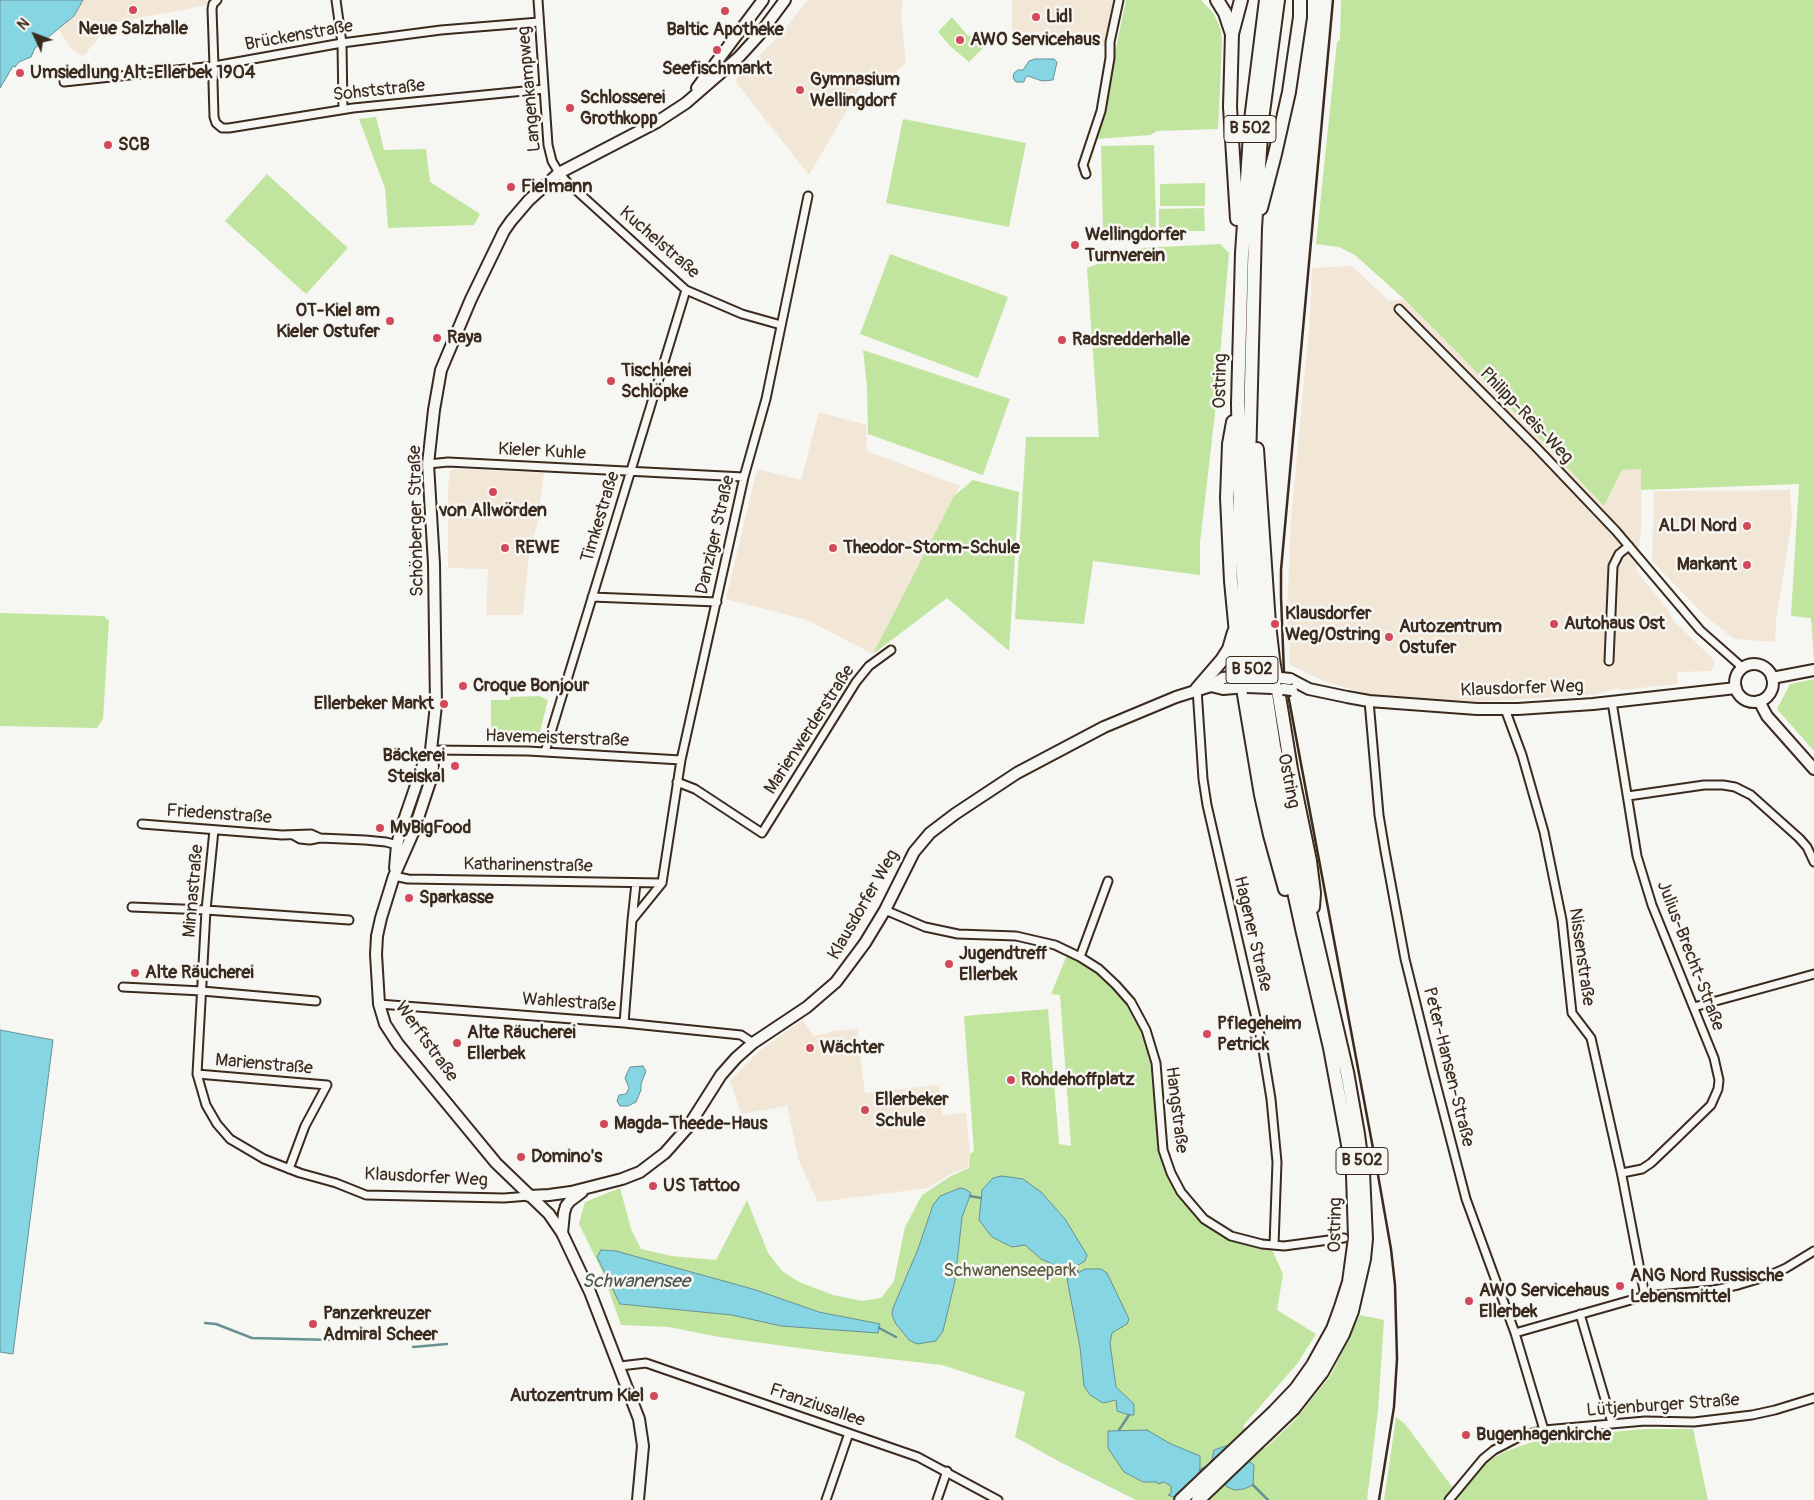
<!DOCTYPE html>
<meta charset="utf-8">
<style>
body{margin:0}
#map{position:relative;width:1814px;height:1500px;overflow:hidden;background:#f6f6f2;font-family:Pangolin,sans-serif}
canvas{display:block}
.north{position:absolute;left:10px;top:10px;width:50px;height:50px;-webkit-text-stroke:4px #f6f6f2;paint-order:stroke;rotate:313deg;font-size:14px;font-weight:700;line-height:20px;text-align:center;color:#3b2a1e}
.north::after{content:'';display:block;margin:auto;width:18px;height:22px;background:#3b2a1e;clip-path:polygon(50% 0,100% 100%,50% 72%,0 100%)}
</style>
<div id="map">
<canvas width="1814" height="1500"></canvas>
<div class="north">N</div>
</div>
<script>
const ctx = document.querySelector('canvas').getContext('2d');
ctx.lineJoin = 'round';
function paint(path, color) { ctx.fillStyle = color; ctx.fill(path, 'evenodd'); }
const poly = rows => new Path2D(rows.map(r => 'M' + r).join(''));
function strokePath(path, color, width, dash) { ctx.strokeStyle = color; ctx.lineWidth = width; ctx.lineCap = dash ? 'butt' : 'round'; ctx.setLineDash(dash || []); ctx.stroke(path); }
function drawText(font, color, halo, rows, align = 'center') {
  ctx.font = font + ' Pangolin,sans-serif'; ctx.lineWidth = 5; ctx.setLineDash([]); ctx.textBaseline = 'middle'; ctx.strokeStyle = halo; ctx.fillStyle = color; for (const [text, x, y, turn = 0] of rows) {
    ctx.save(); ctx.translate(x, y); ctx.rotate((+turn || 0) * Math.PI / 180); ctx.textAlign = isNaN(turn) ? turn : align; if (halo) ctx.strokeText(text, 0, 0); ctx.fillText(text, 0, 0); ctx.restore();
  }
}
paint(poly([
 [83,0,206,0,207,5,112,23,83,56,70,48,59,29,74,16],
 [808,0,903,0,901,16,906,63,887,78,866,78,809,175,735,81,783,31],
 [1012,0,1115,0,1105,46,1054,44,1012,46],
 [1352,266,1389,301,1404,299,1457,352,1604,506,1622,470,1641,469,1641,529,1636,570,1668,610,1673,620,1715,661,1711,671,1677,672,1677,684,1621,690,1619,688,1592,695,1472,702,1378,697,1324,681,1290,665,1287,612,1291,519,1310,318,1312,268],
 [819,412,866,425,867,451,960,486,873,654,807,620,726,599,757,469,801,480],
 [454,469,544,473,537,525,529,554,523,615,486,615,488,569,448,568,448,487,450,471],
 [1790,490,1792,520,1776,621,1775,642,1734,639,1704,615,1652,561,1654,491],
 [802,1020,814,1036,834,1031,857,1029,865,1093,939,1085,942,1115,966,1113,970,1154,968,1167,949,1175,928,1188,818,1202,799,1161,787,1106,741,1114,730,1081,757,1053]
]), '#f2e6d7');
paint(poly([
 [1126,0,1201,0,1214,14,1221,30,1222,43,1218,129,1157,131,1150,135,1097,139],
 [1341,0,1814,0,1814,660,1811,618,1791,616,1799,484,1641,490,1641,469,1622,470,1604,506,1457,352,1404,299,1355,255,1339,247,1316,244,1337,42,1340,40],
 [952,17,968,36,970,35,983,48,969,62,950,46,938,32],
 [376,117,384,150,426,149,430,182,480,214,474,225,388,228,385,188,359,119],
 [903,119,1026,143,1009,227,886,203],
 [1154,145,1156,230,1103,231,1101,146],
 [267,174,348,248,306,294,225,221],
 [1205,183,1205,206,1160,206,1160,184],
 [1204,208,1205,231,1159,231,1159,209],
 [1220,244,1229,253,1215,413,1200,543,1200,575,1093,561,1084,624,1015,619,1026,437,1099,437,1087,268,1141,248],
 [890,254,1008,297,978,378,860,334],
 [863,350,1010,399,983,475,868,434,867,386],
 [973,480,1019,492,1009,651,947,598,873,654,954,496],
 [0,613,104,616,109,621,103,719,97,728,0,726],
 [1814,679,1814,751,1777,709,1790,684],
 [539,696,548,700,538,739,491,737,491,700,510,700,510,697],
 [1067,955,1095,970,1118,991,1141,1030,1150,1062,1159,1151,1166,1172,1179,1197,1202,1221,1227,1239,1259,1249,1272,1250,1283,1274,1277,1310,1316,1334,1297,1364,1243,1426,1264,1449,1295,1420,1331,1375,1360,1315,1384,1320,1378,1410,1367,1500,1136,1500,1060,1462,1015,1437,1025,1392,942,1365,828,1352,719,1337,669,1327,621,1325,602,1271,579,1224,585,1202,620,1188,631,1229,641,1249,671,1256,716,1260,747,1200,768,1253,782,1271,799,1282,833,1295,862,1301,881,1298,894,1281,905,1227,922,1195,951,1176,969,1168,970,1154,974,1151,964,1016,1048,1009,1059,1144,1071,1146,1060,995,1051,994],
 [1396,1417,1405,1424,1450,1484,1458,1492,1486,1462,1504,1452,1543,1438,1646,1429,1693,1429,1708,1500,1384,1500]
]), '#c1e59e');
const water = poly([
 [0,0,83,0,74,16,35,48,31,57,19,62,15,67,13,66,0,88,0,0],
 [1035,59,1054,59,1057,62,1053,80,1042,81,1028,76,1025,78,1024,82,1016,82,1013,78,1014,73,1018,70,1023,70,1029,61,1035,59],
 [0,1030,53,1040,13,1354,0,1352,0,1030],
 [643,1066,646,1071,641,1084,641,1090,636,1102,628,1106,620,1106,617,1101,619,1095,626,1094,629,1088,625,1078,628,1071,630,1067,643,1066],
 [1002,1176,1023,1179,1041,1192,1065,1219,1087,1255,1085,1261,1068,1271,1041,1259,1025,1245,1012,1247,992,1237,979,1220,982,1190,993,1178,1002,1176],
 [960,1188,965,1189,971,1193,970,1196,962,1217,955,1281,943,1331,936,1341,917,1344,909,1340,896,1324,892,1315,893,1308,918,1249,933,1205,940,1196,960,1188],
 [601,1250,616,1251,756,1290,819,1312,880,1324,878,1333,781,1326,732,1315,620,1304,597,1257,601,1250],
 [1085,1269,1101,1269,1107,1273,1129,1319,1127,1324,1112,1333,1110,1343,1116,1387,1134,1404,1134,1415,1129,1415,1117,1411,1116,1400,1103,1403,1090,1395,1084,1386,1080,1347,1067,1279,1085,1269],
 [1147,1430,1171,1444,1200,1456,1200,1471,1209,1494,1202,1500,1183,1500,1168,1495,1171,1493,1171,1486,1164,1482,1158,1484,1157,1482,1143,1482,1124,1472,1108,1448,1108,1431,1147,1430],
 [1226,1446,1254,1465,1253,1485,1244,1489,1235,1490,1227,1487,1220,1480,1211,1464,1214,1450,1226,1446]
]);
paint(water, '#86d5e2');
strokePath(water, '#689194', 1);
strokePath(poly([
 [970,1196,981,1198],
 [1075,1268,1078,1272],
 [205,1323,216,1324,252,1338,332,1340],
 [879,1328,896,1337],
 [413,1347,447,1344],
 [1119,1430,1129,1415],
 [1200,1470,1208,1466],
 [1253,1485,1268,1500]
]), '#689194', 2.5);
const street = poly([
 [217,0,213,4,212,9,214,66,213,82,214,117,216,123,222,128,229,128,353,108,544,89],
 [336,0,342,43,343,109],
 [538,0,548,145,552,161,559,173,567,182,686,290,742,314,781,325],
 [64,82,214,66,342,43,441,30,539,22],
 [1086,174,1083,165,1101,111,1110,58,1110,42,1119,0],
 [1399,309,1536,447,1616,531,1700,630,1743,668],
 [428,464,448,462,744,477],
 [592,597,717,602],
 [1609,661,1613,566,1619,554,1629,546],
 [1197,689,1203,779,1207,805,1262,1044,1271,1099,1277,1162,1274,1245],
 [1369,701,1379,815,1385,851,1405,959,1433,1072,1466,1199,1515,1333,1544,1430],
 [1612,702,1637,856,1652,905,1714,1058,1719,1080,1718,1089,1711,1105,1674,1141,1651,1163,1642,1169,1622,1173],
 [1505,709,1522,755,1544,832,1562,920,1572,1013,1591,1038,1622,1176,1645,1296],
 [431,750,528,751,681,760],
 [545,752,686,290],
 [677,782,695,789,762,833,856,682,869,666,891,650],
 [1628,796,1704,785,1723,785,1735,787,1751,795,1799,838,1807,847,1814,862],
 [142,824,282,835,311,834,320,838],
 [214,830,206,910,197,1074,206,1105,217,1124,230,1139,264,1159,300,1173,336,1183,366,1195,504,1198,529,1196],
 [293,835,300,839,310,840,320,838,365,840,386,842,397,845],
 [394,876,408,879,662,883],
 [662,883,681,760,744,477,766,399,808,196],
 [132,907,206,910,349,920],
 [885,910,925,927,958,934,1016,936,1055,945,1080,957,1099,969,1116,985,1131,1002,1146,1030,1156,1063,1163,1150,1171,1173,1181,1192,1204,1219,1231,1236,1262,1244,1284,1246,1344,1238],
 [632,920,636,883],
 [1080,957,1108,881],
 [123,987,202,991,316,1001],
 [379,1004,624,1023,741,1035,753,1043],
 [1694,1007,1814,974],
 [624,1023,632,920,662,883],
 [197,1074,327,1085,305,1126,289,1169],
 [1580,1314,1612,1423],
 [1515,1333,1645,1296,1714,1290,1738,1285,1768,1276,1786,1268,1814,1251],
 [620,1366,646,1363,918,1457,998,1500],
 [826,1500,849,1433],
 [937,1500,947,1471],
 [1449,1500,1483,1459,1494,1450,1521,1436,1544,1430,1645,1421,1694,1422,1752,1415,1775,1410,1814,1398]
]);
const secondary = poly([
 [697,88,763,0],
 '1735 683a19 19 0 1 1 38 0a19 19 0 1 1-38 0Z',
 [1772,678,1814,670],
 [1290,679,1309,689,1347,697,1369,701,1477,709,1518,709,1593,704,1736,688],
 [1211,686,1223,689,1247,687],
 [1759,701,1767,716,1814,769],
 [395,868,397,845,401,829,423,765,431,750],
 [529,1196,549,1195,571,1192,622,1179,640,1172,665,1153,688,1127,721,1075,736,1058,753,1043,807,1007,836,982,865,943,885,910,914,852,930,833,955,814,1017,773,1104,727,1176,697,1211,686,1223,678,1245,675],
 [562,1233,564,1213,566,1206,570,1201,582,1192],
 [638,1500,643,1446,639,1419,590,1292,562,1233,549,1214,496,1163,398,1044,385,1024,379,1004,376,954,377,936,381,918,394,876,413,833,430,782,433,767,431,750,436,705,434,564,428,464,434,410,441,370,471,299,504,231,511,221,529,200,559,173,657,122,686,103,739,57,759,35,785,0]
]);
const highway = poly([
 [1217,0,1225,13,1232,34],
 [1261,208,1275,154,1289,92,1300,17,1300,0],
 [1237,219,1230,107,1232,34,1241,0],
 [1233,422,1229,444,1227,498,1231,581,1239,665,1261,795,1270,835,1285,889],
 [1257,449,1269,624,1273,659,1291,769,1310,861,1314,893,1313,907],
 [1197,689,1222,660,1229,649,1234,632],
 [1181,1500,1275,1411,1296,1389,1313,1365,1333,1329,1341,1307,1349,1282,1355,1238,1353,1175,1347,1139,1330,1048,1303,933,1268,773,1256,700,1246,626,1244,591,1240,529,1238,403,1242,253,1251,120,1266,0],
 [1198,1500,1293,1409,1322,1372,1343,1334,1352,1311,1364,1259,1366,1239,1363,1172,1358,1134,1347,1072,1302,878,1274,746,1261,661,1254,580,1249,464,1255,228,1262,120,1278,0]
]);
strokePath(street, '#3b2a1e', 11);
strokePath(secondary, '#3b2a1e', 14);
strokePath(highway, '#3b2a1e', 16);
strokePath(street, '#f6f6f2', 7);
strokePath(secondary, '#f6f6f2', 10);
strokePath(highway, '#f6f6f2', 12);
strokePath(poly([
 [1333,0,1281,570,1281,597,1284,673,1378,1175,1391,1249,1395,1285,1397,1359,1394,1407,1379,1500]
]), '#3b2a1e', 2.5);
const secondaryBridge = poly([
 [1245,675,1270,677],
 [1281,678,1290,679],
 [1247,687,1272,688],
 [1283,689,1292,690]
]);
strokePath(secondaryBridge, '#3b2a1e', 14, []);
strokePath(secondaryBridge, '#f6f6f2', 10);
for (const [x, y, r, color] of [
 [133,10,5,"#d1495b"],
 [725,11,5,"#d1495b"],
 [1036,17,5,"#d1495b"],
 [960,40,5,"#d1495b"],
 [717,50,5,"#d1495b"],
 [20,73,5,"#d1495b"],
 [800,90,5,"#d1495b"],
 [570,108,5,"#d1495b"],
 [108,145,5,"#d1495b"],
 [511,187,5,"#d1495b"],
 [1075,245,5,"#d1495b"],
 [390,321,5,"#d1495b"],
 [437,338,5,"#d1495b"],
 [1062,340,5,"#d1495b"],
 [611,381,5,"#d1495b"],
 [493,492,5,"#d1495b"],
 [1747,526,5,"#d1495b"],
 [505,548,5,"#d1495b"],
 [833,548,5,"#d1495b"],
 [1747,565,5,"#d1495b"],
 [1275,624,5,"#d1495b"],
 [1554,624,5,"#d1495b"],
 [1389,637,5,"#d1495b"],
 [463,686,5,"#d1495b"],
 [444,704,5,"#d1495b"],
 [455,766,5,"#d1495b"],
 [380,828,5,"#d1495b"],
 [409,898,5,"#d1495b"],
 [949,964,5,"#d1495b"],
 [135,973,5,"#d1495b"],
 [1207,1034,5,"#d1495b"],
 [457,1043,5,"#d1495b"],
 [810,1048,5,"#d1495b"],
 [1011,1080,5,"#d1495b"],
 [865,1110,5,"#d1495b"],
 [604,1124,5,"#d1495b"],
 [521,1157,5,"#d1495b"],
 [653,1186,5,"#d1495b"],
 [1620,1286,5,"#d1495b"],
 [1469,1301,5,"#d1495b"],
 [313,1324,5,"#d1495b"],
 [654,1396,5,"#d1495b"],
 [1466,1435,5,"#d1495b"]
]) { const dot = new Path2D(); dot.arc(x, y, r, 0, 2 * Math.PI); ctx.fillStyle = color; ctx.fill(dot); strokePath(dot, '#f6f6f2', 2); }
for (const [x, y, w] of [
 [1250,129,52],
 [1252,670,52],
 [1362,1161,52]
]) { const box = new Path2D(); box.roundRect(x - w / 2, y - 13.5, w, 27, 4); ctx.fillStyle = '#f6f6f2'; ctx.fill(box); strokePath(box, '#3b2a1e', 1); }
drawText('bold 16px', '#3b2a1e', null, [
 ["B 502",1250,129],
 ["B 502",1252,670],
 ["B 502",1362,1161]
]);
drawText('bold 18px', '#3b2a1e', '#f6f6f2', [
 ["Lidl",1046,17],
 ["Neue Salzhalle",133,29,"center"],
 ["Baltic Apotheke",725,30,"center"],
 ["AWO Servicehaus",970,40],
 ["Seefischmarkt",717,69,"center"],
 ["Umsiedlung Alt-Ellerbek 1904",30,73],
 ["Gymnasium",810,80],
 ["Wellingdorf",810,101],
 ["Schlosserei",580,98],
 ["Grothkopp",580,119],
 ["SCB",118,145],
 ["Fielmann",521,187],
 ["Wellingdorfer",1085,235],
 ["Turnverein",1085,256],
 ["OT-Kiel am",380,311,"right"],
 ["Kieler Ostufer",380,332,"right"],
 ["Raya",447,338],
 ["Radsredderhalle",1072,340],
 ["Tischlerei",621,371],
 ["Schlöpke",621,392],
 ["von Allwörden",493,511,"center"],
 ["ALDI Nord",1737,526,"right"],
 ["REWE",515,548],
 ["Theodor-Storm-Schule",843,548],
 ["Markant",1737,565,"right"],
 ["Klausdorfer",1285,614],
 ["Weg/Ostring",1285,635],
 ["Autohaus Ost",1564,624],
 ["Autozentrum",1399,627],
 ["Ostufer",1399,648],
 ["Croque Bonjour",473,686],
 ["Ellerbeker Markt",434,704,"right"],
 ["Bäckerei",445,756,"right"],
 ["Steiskal",445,777,"right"],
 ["MyBigFood",390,828],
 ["Sparkasse",419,898],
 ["Jugendtreff",959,954],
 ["Ellerbek",959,975],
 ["Alte Räucherei",145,973],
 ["Pflegeheim",1217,1024],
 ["Petrick",1217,1045],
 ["Alte Räucherei",467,1033],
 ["Ellerbek",467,1054],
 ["Wächter",820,1048],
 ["Rohdehoffplatz",1021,1080],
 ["Ellerbeker",875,1100],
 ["Schule",875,1121],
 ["Magda-Theede-Haus",614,1124],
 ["Domino's",531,1157],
 ["US Tattoo",663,1186],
 ["ANG Nord Russische",1630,1276],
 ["Lebensmittel",1630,1297],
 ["AWO Servicehaus",1479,1291],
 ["Ellerbek",1479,1312],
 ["Panzerkreuzer",323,1314],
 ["Admiral Scheer",323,1335],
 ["Autozentrum Kiel",644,1396,"right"],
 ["Bugenhagenkirche",1476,1435]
], 'left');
drawText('18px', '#3b2a1e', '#f6f6f2', [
 ["Brückenstraße",299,36,-10],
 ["Langenkampweg",530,89,-95],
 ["Sohststraße",379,91,-6],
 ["Kuchelstraße",659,243,41],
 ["Ostring",1221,381,-89],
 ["Philipp-Reis-Weg",1526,416,46],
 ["Kieler Kuhle",542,452,3],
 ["Timkestraße",601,517,-73],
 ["Schönberger Straße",417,521,-91],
 ["Danziger Straße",716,535,-77],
 ["Klausdorfer Weg",1522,689,-2],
 ["Marienwerderstraße",810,730,-57],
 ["Havemeisterstraße",557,739,2],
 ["Ostring",1288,781,79],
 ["Friedenstraße",219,815,4],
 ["Katharinenstraße",528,866,1],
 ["Minnastraße",194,891,-85],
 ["Klausdorfer Weg",864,905,-60],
 ["Hagener Straße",1252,934,77],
 ["Julius-Brecht-Straße",1690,956,69],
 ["Nissenstraße",1581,957,82],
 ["Wahlestraße",569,1003,4],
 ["Werftstraße",426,1042,54],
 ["Marienstraße",264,1065,5],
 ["Peter-Hansen-Straße",1448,1067,76],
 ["Hangstraße",1176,1110,83],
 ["Klausdorfer Weg",426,1178,3],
 ["Ostring",1336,1225,-89],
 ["Franziusallee",817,1406,19],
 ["Lütjenburger Straße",1663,1406,-4]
]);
drawText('18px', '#5c593e', '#f6f6f2', [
 ["Schwanenseepark",1010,1271]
]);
drawText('italic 19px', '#4e554f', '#f6f6f2', [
 ["Schwanensee",636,1282]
]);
</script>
